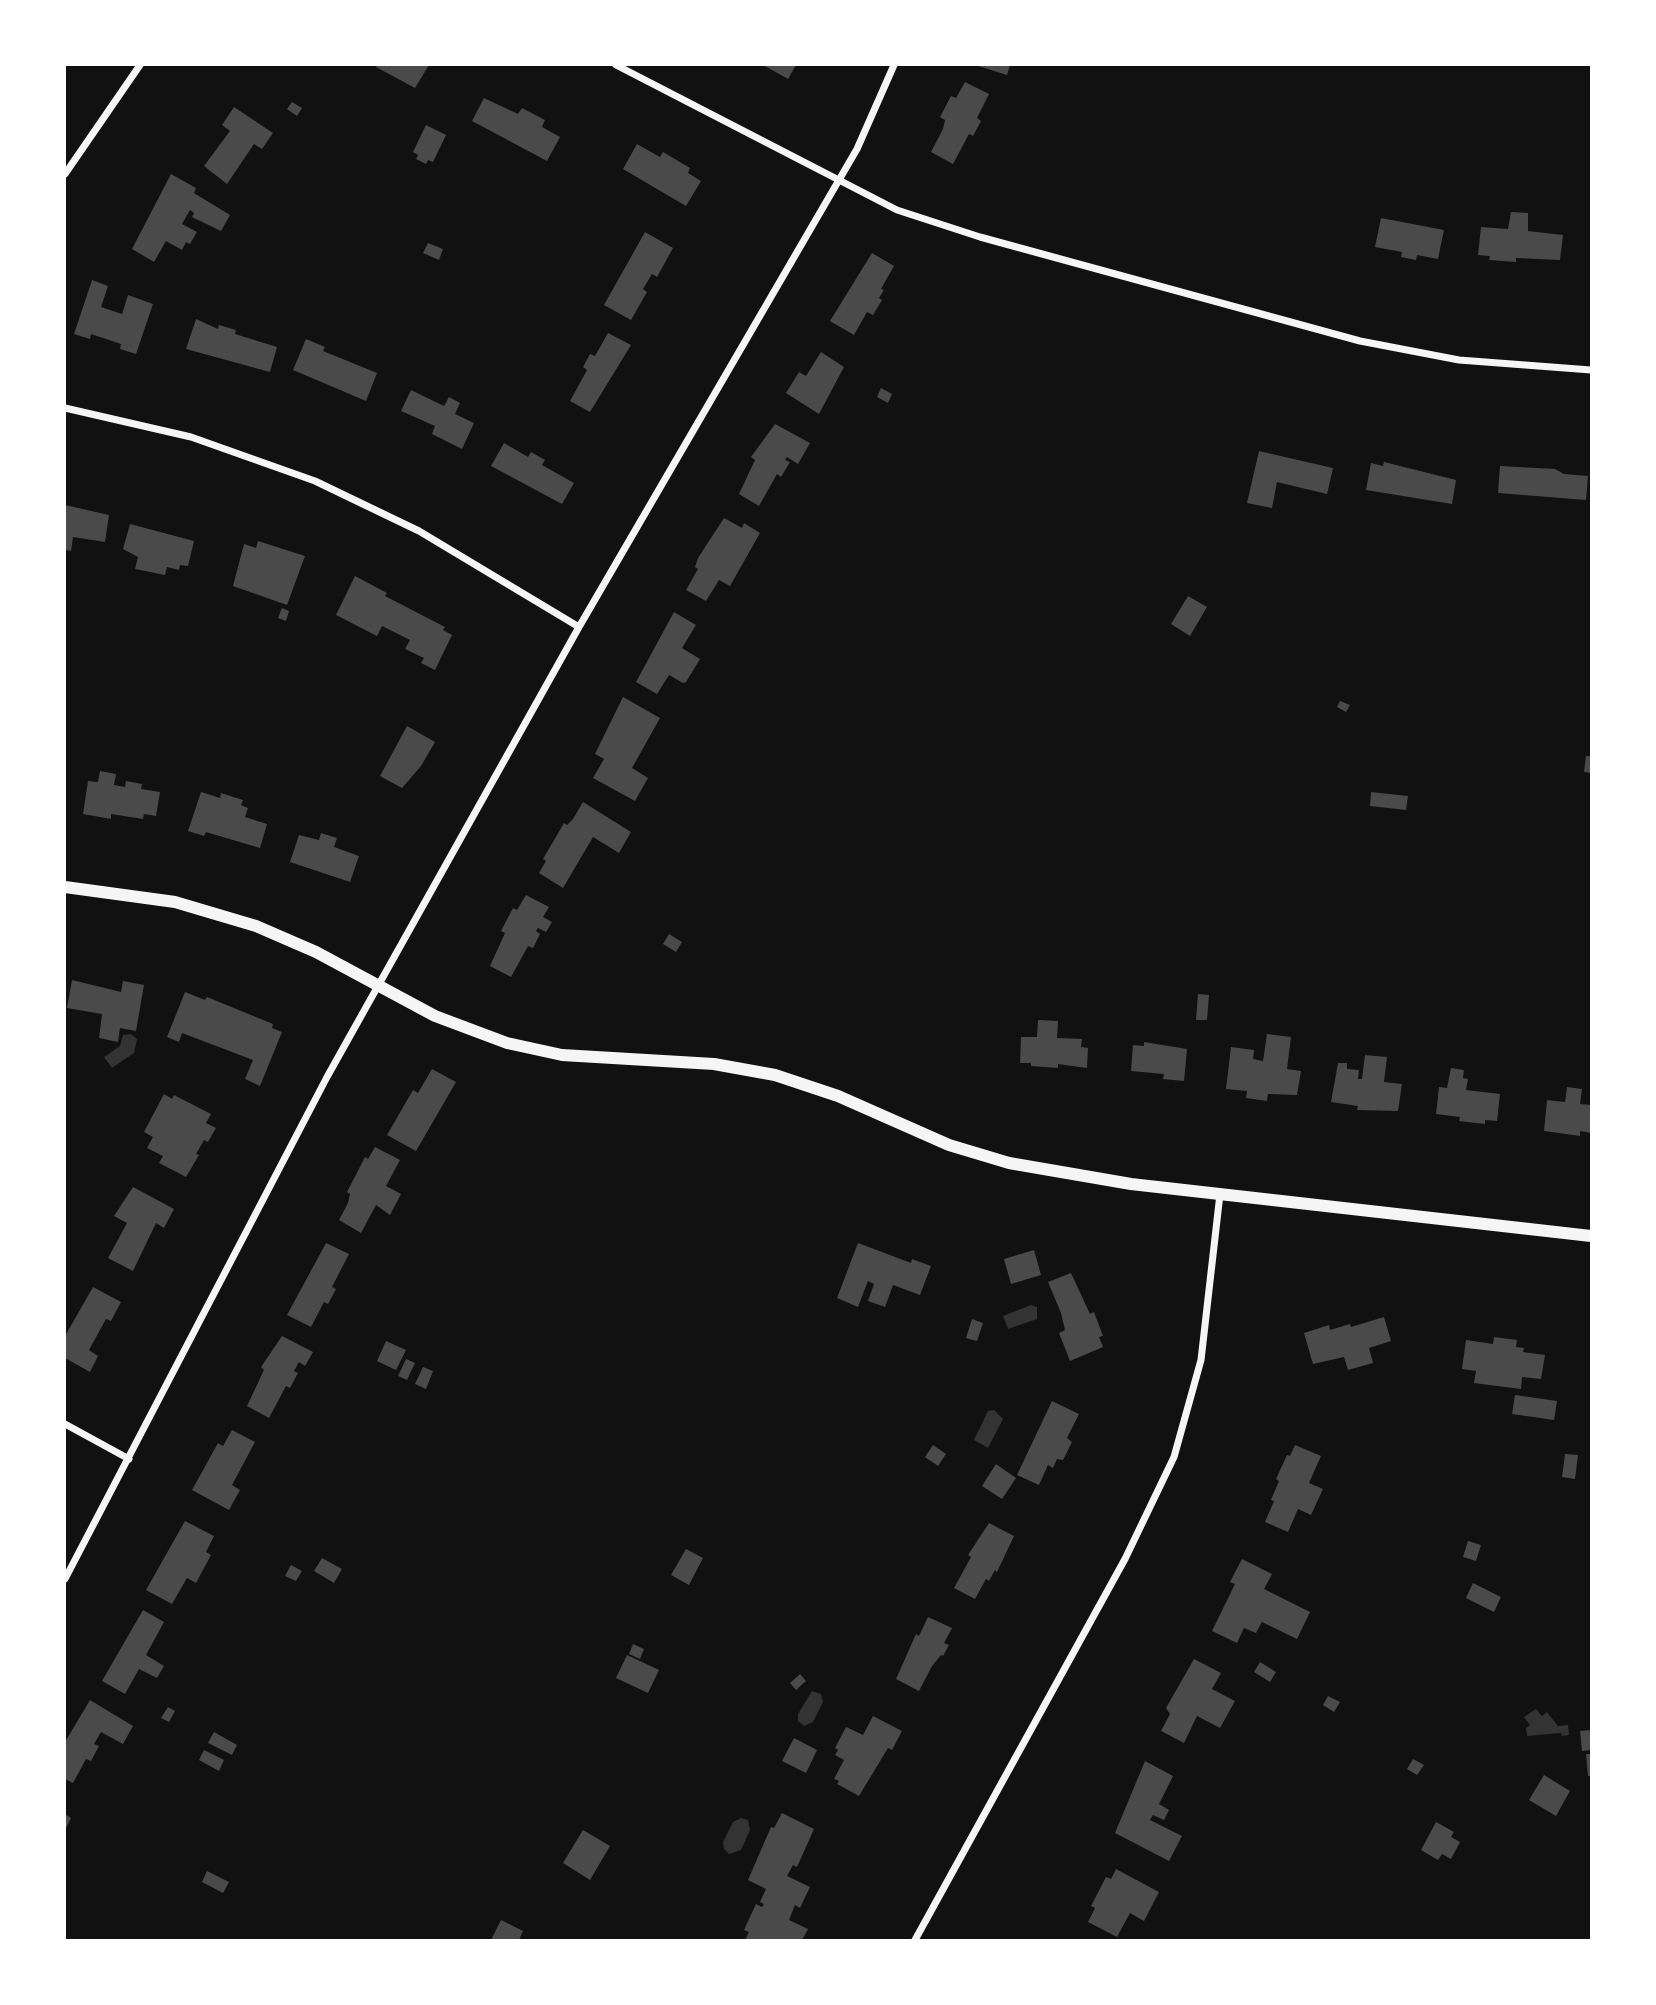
<!DOCTYPE html>
<style>
body{margin:0}
#map{position:relative;width:1656px;height:2005px;overflow:hidden;background:#111;font-family:Mulish,sans-serif}
canvas{display:block}
.frame{position:absolute;inset:0;border:66px solid #fff;pointer-events:none}
</style>
<div id="map">
<canvas width="1656" height="2005"></canvas>
<div class="frame"></div>
</div>
<script>
const ctx = document.querySelector('canvas').getContext('2d');
ctx.lineJoin = 'round';
function paint(path, color) { ctx.fillStyle = color; ctx.fill(path, 'evenodd'); }
const poly = rows => new Path2D(rows.map(r => 'M' + r).join(''));
function strokePath(path, color, width, dash) { ctx.strokeStyle = color; ctx.lineWidth = width; ctx.lineCap = dash ? 'butt' : 'round'; ctx.setLineDash(dash || []); ctx.stroke(path); }
paint(poly([
 [131,1034,137,1039,134,1053,112,1068,104,1057,120,1046,123,1035],
 [1031,1305,1037,1307,1037,1319,1008,1329,1003,1316],
 [994,1410,1003,1419,988,1448,974,1440,988,1411],
 [812,1691,821,1694,823,1702,813,1722,804,1726,798,1721,798,1714],
 [1536,1709,1542,1716,1547,1712,1558,1726,1568,1725,1569,1735,1562,1736,1561,1733,1527,1736,1526,1728,1530,1725,1524,1717],
 [741,1818,748,1820,750,1830,741,1850,729,1854,724,1849,723,1842,733,1822]
]), '#333');
paint(poly([
 [378,65,429,65,415,88,376,67],
 [763,65,796,65,788,79],
 [975,65,1010,65,1007,75],
 [965,82,989,94,977,118,981,121,973,136,969,134,953,164,931,152,943,129,945,120,940,117,951,96,956,98],
 [484,98,518,114,522,108,545,120,542,127,560,137,547,161,472,121],
 [292,102,302,108,297,116,287,109],
 [234,107,273,133,262,149,254,144,227,184,204,166,230,131,222,125],
 [426,125,446,135,433,162,428,160,426,164,416,159,418,155,413,152],
 [637,144,660,157,663,152,690,168,688,173,701,181,686,206,623,169],
 [171,174,196,188,194,193,230,215,221,231,192,217,194,213,190,210,182,224,197,232,190,244,186,242,182,250,166,241,154,262,132,249],
 [1511,212,1528,213,1528,231,1563,235,1560,260,1516,258,1516,262,1489,260,1490,256,1478,255,1481,227,1508,229],
 [1381,218,1444,230,1438,259,1417,255,1416,260,1401,257,1402,252,1375,247],
 [645,232,673,248,657,277,652,274,643,289,647,292,631,320,604,305],
 [428,243,443,249,439,260,423,253],
 [872,253,894,266,881,289,884,290,879,298,882,300,873,315,867,312,854,335,830,321],
 [92,280,108,286,101,307,122,314,128,295,153,304,136,354,120,349,121,344,91,334,90,339,74,334],
 [196,319,218,329,219,325,236,330,235,334,277,347,270,372,186,349],
 [608,333,631,345,590,412,570,401,587,370,583,367,590,354,595,356],
 [306,339,325,347,323,351,377,373,366,401,293,370],
 [821,352,844,367,819,414,786,393,799,372,806,376],
 [881,388,892,394,888,403,877,397],
 [411,390,444,406,449,397,460,403,455,414,474,423,462,449,432,434,435,426,401,411],
 [775,424,810,443,798,464,787,457,785,460,790,462,781,477,777,474,759,506,739,494,755,460,751,457],
 [504,443,528,457,531,452,545,460,542,465,574,483,562,504,491,466],
 [1259,451,1333,468,1327,494,1277,482,1272,508,1247,503],
 [1384,462,1456,480,1452,504,1366,490,1371,463,1383,466],
 [1500,466,1555,469,1564,474,1588,476,1586,500,1498,493],
 [65,505,109,515,105,542,73,537,71,551,65,550],
 [724,518,742,528,744,523,760,533,730,586,719,580,706,601,686,590,698,569,695,567,698,558],
 [130,524,194,541,188,566,180,565,179,570,167,567,165,575,135,569,138,557,123,549],
 [258,541,305,556,287,605,233,586,244,544,256,548],
 [355,576,387,593,385,596,445,627,443,630,452,635,435,670,421,663,424,658,405,649,410,640,382,626,377,636,336,615],
 [1188,596,1207,607,1190,636,1171,624],
 [282,608,289,611,286,621,278,618],
 [674,612,696,625,682,648,700,659,686,682,683,683,669,675,657,694,636,682],
 [623,697,660,718,632,768,648,778,635,801,593,778,604,759,595,754],
 [1340,701,1350,705,1346,712,1337,707],
 [407,726,435,742,421,766,402,788,380,776],
 [1586,756,1591,756,1591,773,1584,772],
 [100,771,116,774,114,785,125,787,126,781,142,784,141,789,160,792,156,816,144,814,143,819,111,814,111,819,83,814,88,781,98,782],
 [201,792,220,798,221,793,243,800,241,805,248,808,245,817,267,824,260,848,206,832,204,836,188,831],
 [1371,792,1408,796,1406,810,1370,806],
 [583,802,631,832,619,853,593,837,563,888,539,873,546,861,543,859,564,823,567,825,573,819],
 [321,833,337,838,334,847,359,856,350,882,290,862,299,835,319,840],
 [526,895,549,907,543,917,552,922,546,932,538,928,536,931,540,934,533,948,528,946,511,977,490,966,505,933,501,931,513,908,517,910],
 [669,934,682,942,676,952,663,944],
 [72,980,121,992,123,981,144,985,136,1031,120,1028,118,1042,99,1038,102,1014,67,1008],
 [185,992,205,1000,207,997,273,1024,272,1028,282,1032,260,1086,245,1079,253,1060,182,1033,179,1042,167,1037],
 [1198,994,1209,995,1207,1020,1196,1020],
 [1038,1020,1058,1021,1057,1038,1082,1039,1081,1047,1088,1048,1087,1068,1058,1064,1058,1068,1031,1066,1031,1063,1020,1063,1021,1037,1037,1037],
 [1267,1034,1291,1037,1287,1069,1301,1071,1297,1095,1268,1094,1267,1101,1246,1098,1247,1091,1226,1089,1231,1047,1254,1050,1253,1059,1263,1061],
 [1144,1042,1187,1049,1184,1081,1163,1079,1164,1074,1131,1071,1133,1045,1144,1046],
 [1365,1055,1387,1057,1384,1082,1402,1084,1398,1111,1357,1110,1358,1106,1331,1102,1338,1063,1347,1063,1347,1069,1359,1070,1358,1079,1362,1079],
 [1451,1068,1464,1070,1463,1078,1468,1079,1466,1090,1500,1094,1497,1121,1485,1120,1485,1124,1459,1121,1460,1117,1436,1114,1439,1087,1447,1088],
 [432,1069,456,1082,416,1151,387,1135,413,1090,418,1093],
 [1567,1087,1582,1089,1580,1104,1591,1105,1591,1133,1580,1131,1580,1136,1544,1131,1547,1100,1565,1102],
 [164,1094,172,1099,174,1095,211,1114,206,1123,216,1128,208,1142,204,1140,196,1154,199,1155,186,1177,159,1163,163,1156,147,1148,153,1137,144,1132],
 [375,1147,400,1160,386,1186,401,1194,390,1215,376,1205,361,1233,339,1220,348,1203,350,1194,347,1192,365,1157,368,1159],
 [133,1187,174,1209,164,1228,156,1223,133,1271,108,1258,127,1223,114,1216],
 [326,1243,349,1254,332,1287,336,1289,328,1304,324,1302,311,1327,287,1315],
 [858,1243,911,1263,912,1259,931,1266,920,1295,893,1285,885,1307,868,1301,874,1284,868,1281,858,1307,837,1298],
 [1034,1250,1041,1275,1011,1284,1004,1259],
 [1071,1273,1090,1314,1094,1312,1103,1336,1099,1337,1103,1347,1070,1361,1059,1333,1065,1330,1061,1313,1048,1282],
 [93,1287,121,1302,111,1321,106,1319,89,1350,98,1356,90,1372,65,1358,65,1336],
 [1384,1317,1391,1341,1369,1348,1373,1363,1348,1370,1344,1357,1313,1364,1304,1333,1329,1325,1330,1330,1350,1324,1351,1327],
 [972,1319,983,1323,977,1341,966,1338],
 [282,1336,313,1352,305,1366,299,1362,294,1371,298,1373,290,1388,286,1386,269,1418,247,1406,264,1370,261,1367],
 [1494,1337,1517,1340,1516,1347,1524,1348,1523,1352,1545,1355,1541,1379,1522,1377,1521,1389,1474,1383,1476,1371,1462,1369,1466,1340,1493,1344],
 [386,1341,406,1350,396,1370,377,1361],
 [406,1359,415,1363,407,1380,398,1376],
 [423,1367,433,1371,426,1389,415,1384],
 [1515,1395,1557,1401,1554,1420,1512,1414],
 [1052,1401,1079,1414,1067,1438,1072,1442,1063,1460,1057,1459,1053,1468,1048,1465,1039,1485,1017,1475],
 [232,1430,255,1442,232,1485,240,1490,229,1510,192,1490,218,1443,223,1446],
 [933,1445,946,1454,938,1466,925,1457],
 [1295,1445,1321,1456,1309,1483,1323,1489,1311,1515,1298,1509,1288,1532,1265,1522,1274,1501,1271,1500,1279,1481,1276,1479,1287,1455,1290,1456],
 [1565,1454,1578,1455,1575,1479,1562,1477],
 [996,1464,1016,1478,1002,1499,982,1486],
 [185,1521,214,1536,206,1552,211,1555,196,1583,187,1578,172,1604,146,1590],
 [989,1523,1014,1536,997,1572,995,1570,989,1581,986,1579,975,1599,954,1588,971,1557,968,1555],
 [1468,1541,1481,1545,1476,1561,1463,1557],
 [686,1549,703,1558,689,1585,671,1575],
 [322,1558,342,1569,334,1583,314,1571],
 [1242,1559,1272,1574,1264,1589,1310,1612,1297,1639,1262,1622,1256,1633,1244,1628,1237,1643,1212,1631,1235,1584,1230,1582],
 [291,1565,302,1571,296,1581,285,1576],
 [1473,1583,1501,1597,1494,1612,1466,1598],
 [143,1610,164,1622,146,1655,164,1666,157,1678,139,1669,125,1694,102,1681],
 [928,1617,952,1628,944,1643,949,1645,943,1656,941,1655,932,1666,919,1691,896,1679,916,1634,919,1636],
 [633,1644,644,1649,640,1659,629,1654],
 [627,1655,659,1670,648,1693,616,1678],
 [1194,1659,1221,1673,1212,1689,1235,1701,1220,1728,1197,1716,1184,1743,1161,1731,1170,1714,1166,1708],
 [1260,1662,1276,1672,1270,1682,1254,1672],
 [800,1674,806,1681,796,1690,790,1683],
 [1328,1696,1340,1702,1334,1712,1323,1705],
 [90,1700,133,1726,123,1744,101,1732,94,1744,99,1746,91,1761,86,1759,73,1783,65,1779,65,1742],
 [168,1707,175,1711,169,1722,161,1718],
 [873,1716,902,1731,892,1750,888,1748,859,1796,837,1784,839,1781,834,1779,844,1760,835,1755,838,1750,835,1748,846,1727,863,1735],
 [1591,1730,1591,1750,1582,1751,1580,1731],
 [214,1732,237,1745,232,1755,208,1743],
 [794,1738,817,1750,806,1773,782,1761],
 [204,1750,224,1760,219,1771,199,1760],
 [1586,1754,1591,1754,1591,1776,1588,1776],
 [1413,1759,1424,1765,1417,1775,1407,1769],
 [1145,1761,1173,1776,1159,1804,1169,1810,1164,1820,1153,1815,1150,1820,1182,1836,1169,1861,1115,1833],
 [1544,1775,1570,1791,1556,1816,1529,1800],
 [782,1813,814,1829,797,1867,793,1865,787,1876,810,1887,800,1908,795,1905,789,1920,808,1929,802,1940,745,1940,749,1932,744,1930,756,1904,762,1907,764,1904,760,1902,766,1889,748,1880,771,1827,774,1828],
 [65,1814,71,1818,65,1830],
 [1436,1822,1454,1832,1451,1837,1460,1842,1451,1859,1442,1854,1438,1860,1421,1850],
 [583,1830,610,1846,590,1880,563,1863],
 [1116,1869,1159,1892,1144,1921,1130,1913,1117,1937,1088,1922,1095,1908,1091,1906,1106,1877,1111,1879],
 [207,1871,229,1882,223,1893,202,1882],
 [501,1920,523,1931,519,1940,491,1940]
]), '#4a4a4a');
strokePath(poly([
 [616,65,897,210,980,237,1360,341,1459,360,1591,370],
 [65,174,140,65],
 [65,408,191,437,315,481,419,531,579,627],
 [65,1424,129,1459],
 [65,1579,327,1077,579,627,857,149,894,65],
 [915,1940,1125,1559,1174,1457,1201,1360,1220,1194]
]), '#f5f5f5', 7);
strokePath(poly([
 [65,887,175,902,256,926,316,952,435,1016,507,1043,562,1055,714,1064,775,1075,838,1096,949,1145,1009,1163,1131,1184,1591,1236]
]), '#f5f5f5', 12);
</script>
